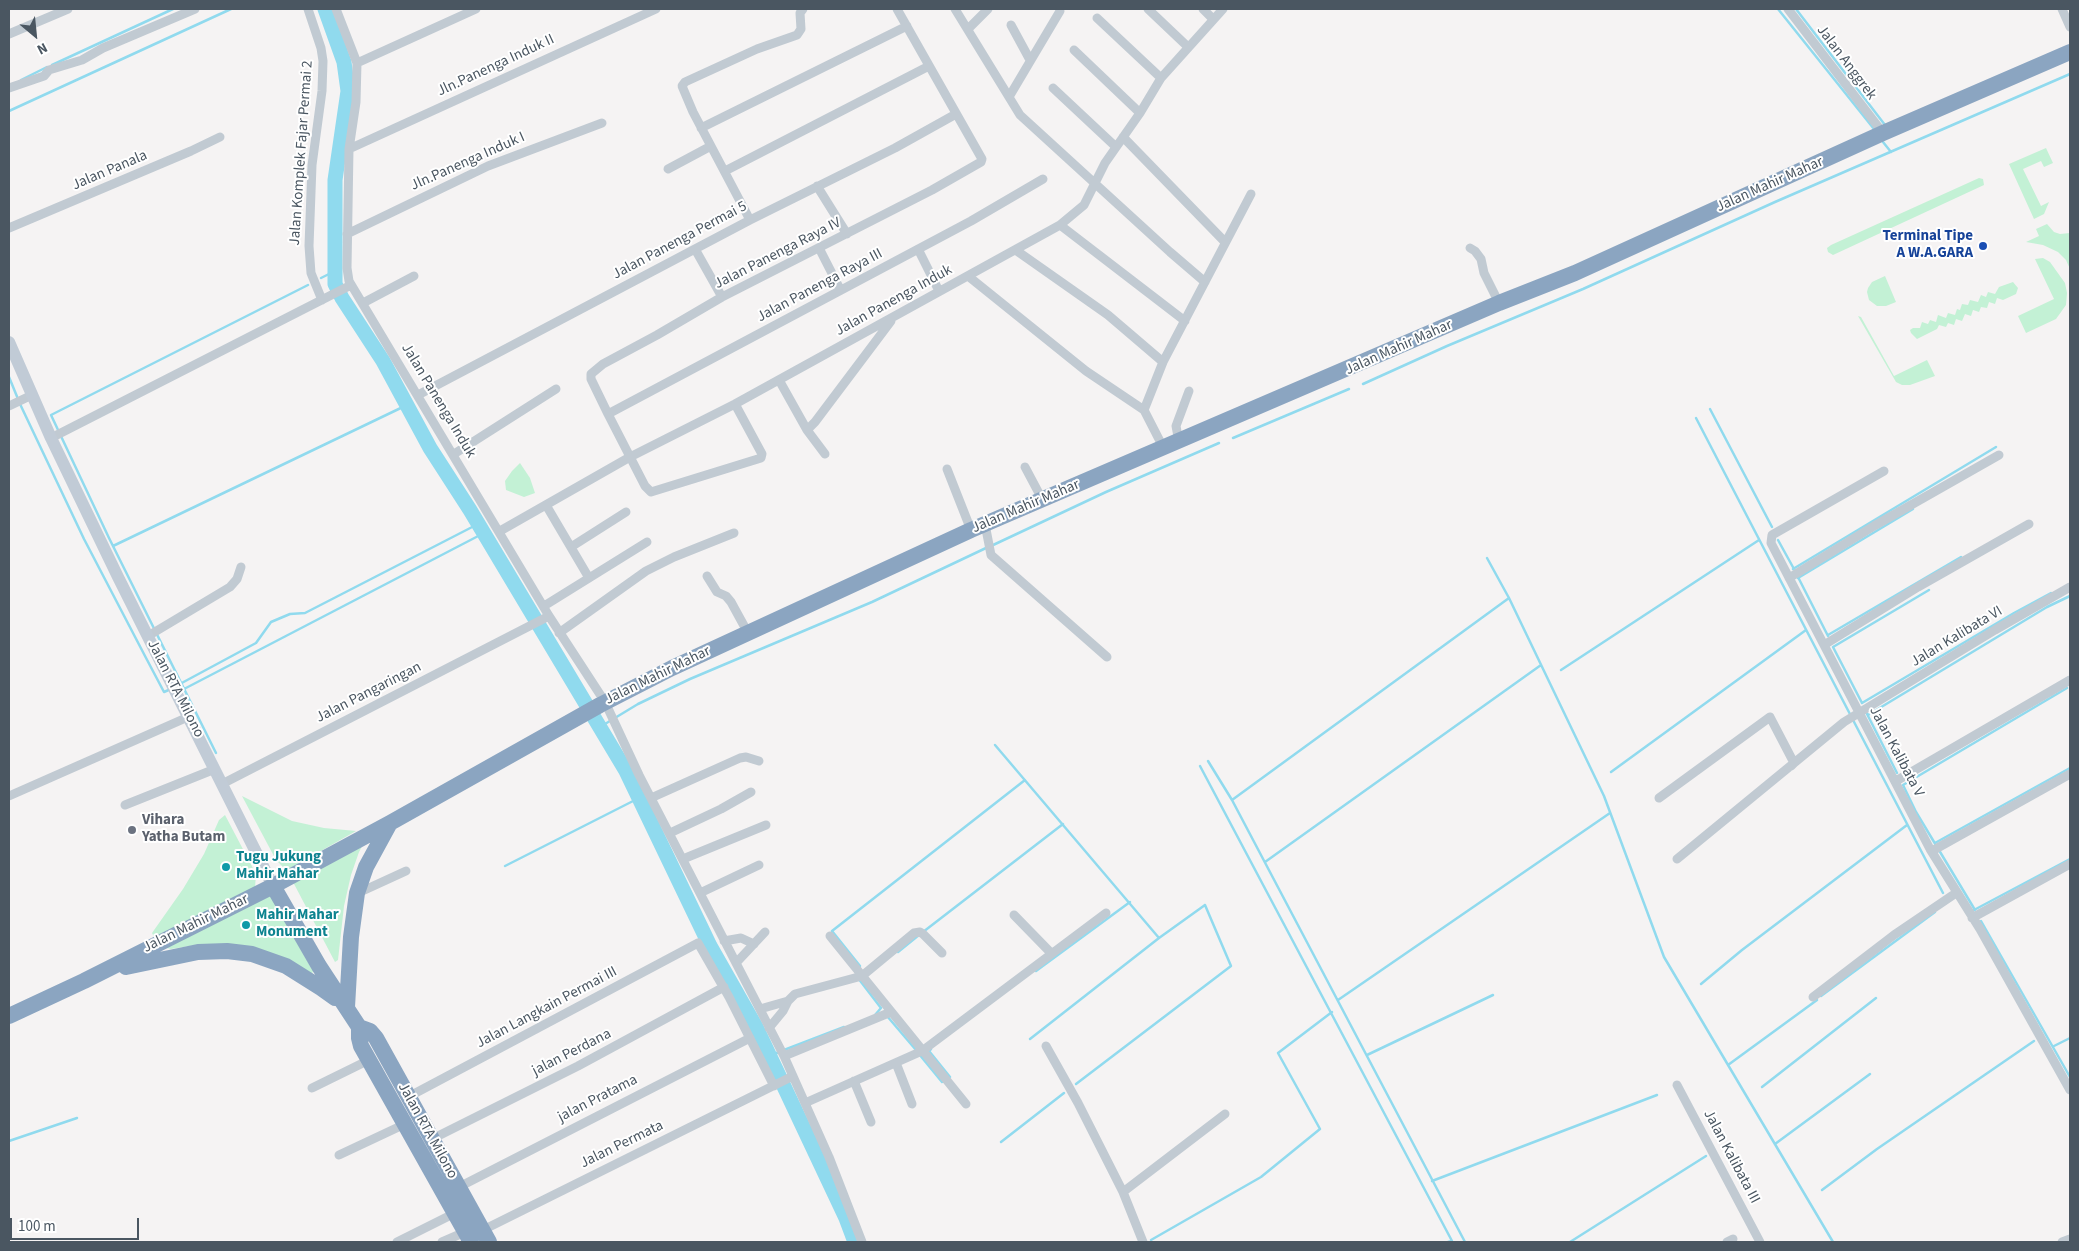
<!DOCTYPE html>
<style>
body{margin:0}
#map{position:relative;width:2079px;height:1251px;overflow:hidden;background:#f5f3f3;font-family:"Source Sans 3",sans-serif}
canvas{display:block}
.frame{position:absolute;inset:0;border:10px solid #4a5661;pointer-events:none}
.north{position:absolute;left:10px;top:10px;width:50px;height:50px;-webkit-text-stroke:4px #fff;paint-order:stroke;rotate:152deg;font-size:14px;font-weight:700;line-height:20px;text-align:center;color:#4a5661}
.north::after{content:'';display:block;margin:auto;width:18px;height:22px;background:#4a5661;clip-path:polygon(50% 0,100% 100%,50% 72%,0 100%)}
.scale{position:absolute;left:10px;top:1218px;width:129px;height:22px;box-sizing:border-box;border:2px solid #4a5661;border-top:0;padding-left:6px;font-size:15px;line-height:18px;white-space:nowrap;color:#4a5661;-webkit-text-stroke:4px #fff;paint-order:stroke}
</style>
<div id="map">
<canvas width="2079" height="1251"></canvas>
<div class="frame"></div>
<div class="north">N</div>
<div class="scale">100 m</div>
</div>
<script>
const ctx = document.querySelector('canvas').getContext('2d');
ctx.lineJoin = 'round';
function paint(path, color) { ctx.fillStyle = color; ctx.fill(path, 'evenodd'); }
const poly = rows => new Path2D(rows.map(r => 'M' + r).join(''));
function strokePath(path, color, width, dash) { ctx.strokeStyle = color; ctx.lineWidth = width; ctx.lineCap = dash ? 'butt' : 'round'; ctx.setLineDash(dash || []); ctx.stroke(path); }
function drawText(font, color, halo, rows, align = 'center') {
  ctx.font = font + ' "Source Sans 3",sans-serif'; ctx.lineWidth = 4; ctx.setLineDash([]); ctx.textBaseline = 'middle'; ctx.strokeStyle = halo; ctx.fillStyle = color; for (const [text, x, y, turn = 0] of rows) {
    ctx.save(); ctx.translate(x, y); ctx.rotate((+turn || 0) * Math.PI / 180); ctx.textAlign = isNaN(turn) ? turn : align; if (halo) ctx.strokeText(text, 0, 0); ctx.fillText(text, 0, 0); ctx.restore();
  }
}
paint(poly([
 [2046,148,2053,163,2044,167,2041,161,2023,169,2041,206,2049,202,2044,214,2034,219,2009,164],
 [1979,178,1983,179,1984,185,1833,255,1828,252,1827,248,1831,245],
 [2047,224,2054,232,2060,234,2070,233,2070,269,2066,260,2058,252,2043,245,2026,242,2039,236,2036,229],
 [2043,258,2050,262,2065,283,2067,293,2066,305,2056,319,2026,333,2018,316,2054,299,2035,259],
 [1885,276,1896,302,1886,306,1877,306,1869,300,1867,292,1868,288,1872,282],
 [2013,282,2018,288,2016,294,2003,300,1997,298,1995,304,1989,302,1987,308,1981,307,1979,312,1973,310,1971,316,1965,314,1962,321,1956,319,1954,325,1948,323,1946,327,1939,325,1937,329,1917,339,1911,333,1910,330,1913,328,1920,328,1922,322,1928,324,1930,320,1936,322,1938,315,1946,318,1948,313,1955,315,1957,309,1960,310,1962,304,1968,305,1970,300,1978,302,1981,295,1986,297,1988,292,1995,294,1999,287],
 [1858,316,1861,317,1894,376,1927,360,1935,376,1910,385,1902,385,1896,382],
 [520,463,530,478,535,493,524,497,506,490,505,481,512,471],
 [242,796,292,821,324,828,356,831,291,868,284,868,276,860],
 [225,815,256,874,255,888,154,937,152,933,183,889,204,854,219,820],
 [366,839,359,852,351,875,344,906,338,960,335,962,293,882],
 [269,893,313,971,312,974,203,944,171,949,166,948]
]), '#c3f1d5');
strokePath(poly([
 [1778,9,1874,129],
 [1796,9,1885,125],
 [52,65,173,9],
 [21,80,47,67],
 [9,111,231,9],
 [1883,142,1891,152],
 [321,278,335,271],
 [342,298,391,366,458,488,539,618],
 [9,377,18,399],
 [1363,384,1447,346,1583,289,1775,202,2070,74],
 [20,404,84,539,145,656,164,692,171,689],
 [1710,409,1772,527],
 [1696,418,1943,893],
 [1233,438,1349,389],
 [1778,540,1794,569],
 [113,546,407,405],
 [991,546,1106,492,1219,443],
 [1487,558,1509,598,1604,796,1664,957,1833,1242],
 [1793,569,1996,447],
 [1798,577,1828,636],
 [1798,578,1913,509],
 [542,623,584,692],
 [1828,635,1961,557],
 [1833,647,1862,703],
 [1833,647,1929,590],
 [1561,670,1759,540],
 [178,685,256,643,271,622,290,614,305,613,478,524],
 [184,689,484,533],
 [1862,703,2014,613,2051,593],
 [1865,710,1897,773],
 [1868,715,2047,607,2070,596],
 [600,727,638,704,690,679,872,602,986,548],
 [995,745,1159,938,1030,1039],
 [216,753,109,538,51,415,308,285],
 [1208,761,1232,800,1465,1242],
 [1200,766,1452,1241,1448,1242],
 [1611,772,1806,630],
 [1232,800,1509,598],
 [1935,843,2070,768],
 [1265,862,1541,665],
 [505,866,639,798],
 [1974,910,2070,859],
 [1975,910,1916,812,1903,785,2067,688],
 [1981,921,2070,1077],
 [923,932,1063,824],
 [898,952,919,935],
 [858,968,860,966,832,931,1025,780],
 [1036,971,1130,902],
 [858,978,881,1008,875,1015],
 [1701,984,1742,950,1907,825],
 [1821,996,1935,912],
 [1338,1000,1610,813],
 [887,1016,916,1050],
 [2054,1046,2070,1038],
 [784,1050,844,1027],
 [919,1054,942,1082,950,1077,929,1051,931,1049],
 [1367,1055,1493,995],
 [770,1056,779,1052],
 [1728,1065,1817,1000],
 [1076,1084,1231,966,1205,905,1159,938],
 [1762,1087,1876,998],
 [9,1141,77,1118],
 [1001,1142,1064,1093],
 [1775,1144,1870,1074],
 [1432,1181,1657,1095],
 [1822,1190,1877,1149,2034,1041],
 [1151,1240,1261,1177,1320,1129,1278,1053,1332,1012],
 [1570,1242,1706,1156]
]), '#90daee', 2.5);
strokePath(poly([
 [325,9,344,62,348,91,335,180,335,284,342,298,383,361,430,448,470,510,626,771,710,946,756,1027,846,1218,855,1242]
]), '#90daee', 15);
strokePath(poly([
 [308,9,321,48,323,61,322,91,312,165,309,246,311,273,322,300],
 [336,9,357,63,356,102,349,149,347,268,349,281,549,616,605,702,639,775,784,1056,829,1157,862,1242],
 [955,9,1020,115,1170,252,1205,282],
 [1148,9,1187,46],
 [1203,9,1213,19],
 [1788,9,1883,133],
 [2062,9,2070,27],
 [1097,18,1161,78],
 [1011,25,1030,60],
 [968,29,988,9],
 [9,34,68,9],
 [1074,50,1140,113],
 [357,63,476,9],
 [9,88,44,76,49,70,82,60,103,48,195,9],
 [1053,88,1116,147],
 [1009,97,1060,11],
 [701,128,907,26],
 [1123,137,1225,242],
 [349,149,656,9],
 [668,169,711,146],
 [725,171,929,66],
 [817,186,847,234],
 [750,220,693,112,682,86,685,82,757,49,797,35,801,29,800,13,803,9],
 [1060,225,1185,321],
 [9,228,191,151,220,137],
 [347,234,488,166,602,123],
 [819,248,840,289],
 [1470,248,1475,251,1481,259,1484,273,1499,303],
 [695,249,722,297],
 [918,249,939,291],
 [1017,251,1108,315,1163,362],
 [968,276,1086,371,1144,410],
 [363,303,414,276],
 [779,380,807,430,815,422,891,321],
 [418,395,750,220,895,148,956,114],
 [735,404,762,454,761,458,651,492,645,486,608,414,591,379,591,374,603,364,657,335,722,297,932,190,981,162,982,159,897,9],
 [9,406,32,395],
 [608,414,971,221,1043,179],
 [807,430,825,454],
 [51,438,351,285],
 [1179,442,1176,426,1189,391],
 [1164,449,1144,410,1163,362,1251,194],
 [454,454,556,389],
 [1025,467,1042,499],
 [947,469,971,530],
 [1884,471,1772,535,1771,543,1930,849,1980,929,2070,1090],
 [546,505,589,578],
 [985,524,991,555,1107,657],
 [500,531,630,457,735,404,1060,225,1084,205,1105,163,1140,113,1161,78,1223,9],
 [571,547,626,512],
 [707,576,717,592,726,596,731,602,748,633],
 [1789,578,1874,526,1999,455],
 [544,606,647,542],
 [559,633,646,571,674,557,734,533],
 [148,636,230,587,237,579,241,567],
 [1824,645,1918,587,2029,524],
 [1896,781,2070,680],
 [222,784,549,616],
 [9,796,188,717],
 [651,798,740,758,746,757,759,761],
 [1659,798,1770,717,1794,763,1791,766],
 [125,805,215,769],
 [670,833,721,809,751,792],
 [1932,851,2070,774],
 [683,859,766,825],
 [1677,859,1844,722,1995,630,2070,587],
 [358,893,406,871],
 [700,893,759,865],
 [1014,915,1051,953],
 [1972,918,2070,864],
 [830,936,966,1104],
 [724,941,741,938,754,944],
 [736,963,765,932],
 [1813,997,1894,935,1956,893],
 [760,1009,788,1001],
 [769,1028,783,1011,788,1001,795,994,862,976,914,933,920,932,923,934,942,953],
 [1046,1046,1078,1103,1123,1192,1143,1242],
 [784,1056,891,1012],
 [896,1063,912,1104],
 [854,1081,871,1122],
 [1677,1085,1760,1242],
 [312,1088,369,1060],
 [408,1097,698,943,729,997,774,1086],
 [805,1103,922,1051,1106,913],
 [432,1139,578,1066,724,987],
 [339,1155,405,1124],
 [459,1187,750,1038],
 [1123,1192,1225,1114],
 [483,1230,793,1076],
 [397,1242,455,1213],
 [442,1242,465,1232],
 [1727,1242,1733,1239],
 [2062,1242,2070,1239]
]), '#c1cad2', 9);
strokePath(poly([
 [9,342,51,438,118,577,273,886]
]), '#c1cbd6', 12);
strokePath(poly([
 [273,886,319,966,359,1027,359,1038,361,1046,471,1242],
 [126,967,198,952,227,951,252,954,286,966,321,988,335,998],
 [347,1007,351,937,357,893,366,867,390,823],
 [9,1016,84,981,273,886,390,823,600,705,672,668,971,530,1499,303,1575,273,1883,133,2070,52],
 [359,1027,370,1031,376,1038,489,1242]
]), '#8ba5c1', 16);
for (const [x, y, r, color] of [
 [1983,246,5,"#1a4fb4"],
 [132,830,5,"#6b7280"],
 [226,867,5,"#0f9aa8"],
 [246,925,5,"#0f9aa8"]
]) { const dot = new Path2D(); dot.arc(x, y, r, 0, 2 * Math.PI); ctx.fillStyle = color; ctx.fill(dot); strokePath(dot, '#fff', 2); }
drawText('15px', '#4a5661', '#fff', [
 ["Jalan Anggrek",1846,63,53],
 ["Jln.Panenga Induk II",496,66,-25],
 ["Jalan Komplek Fajar Permai 2",302,153,-86],
 ["Jln.Panenga Induk I",468,162,-24],
 ["Jalan Panala",110,171,-23],
 ["Jalan Mahir Mahar",1770,185,-24],
 ["Jalan Panenga Permai 5",680,241,-28],
 ["Jalan Panenga Raya IV",778,254,-27],
 ["Jalan Panenga Raya III",820,286,-28],
 ["Jalan Panenga Induk",894,301,-29],
 ["Jalan Mahir Mahar",1399,348,-24],
 ["Jalan Panenga Induk",438,401,59],
 ["Jalan Mahir Mahar",1026,507,-23],
 ["Jalan Kalibata VI",1957,637,-31],
 ["Jalan Mahir Mahar",658,676,-26],
 ["Jalan RTA Milono",175,689,63],
 ["Jalan Pangaringan",369,693,-27],
 ["Jalan Kalibata V",1896,752,62],
 ["Jalan Mahir Mahar",196,924,-26],
 ["Jalan Langkain Permai III",547,1008,-28],
 ["jalan Perdana",572,1053,-27],
 ["jalan Pratama",598,1099,-27],
 ["Jalan RTA Milono",427,1131,61],
 ["Jalan Permata",622,1145,-26],
 ["Jalan Kalibata III",1731,1157,62]
]);
drawText('bold 15px', '#164399', '#fff', [
 ["Terminal Tipe",1973,237],
 ["A W.A.GARA",1973,254]
], 'right');
drawText('bold 15px', '#5b616d', '#fff', [
 ["Vihara",142,821],
 ["Yatha Butam",142,838]
], 'left');
drawText('bold 15px', '#0d838f', '#fff', [
 ["Tugu Jukung",236,858],
 ["Mahir Mahar",236,875],
 ["Mahir Mahar",256,916],
 ["Monument",256,933]
], 'left');
</script>
